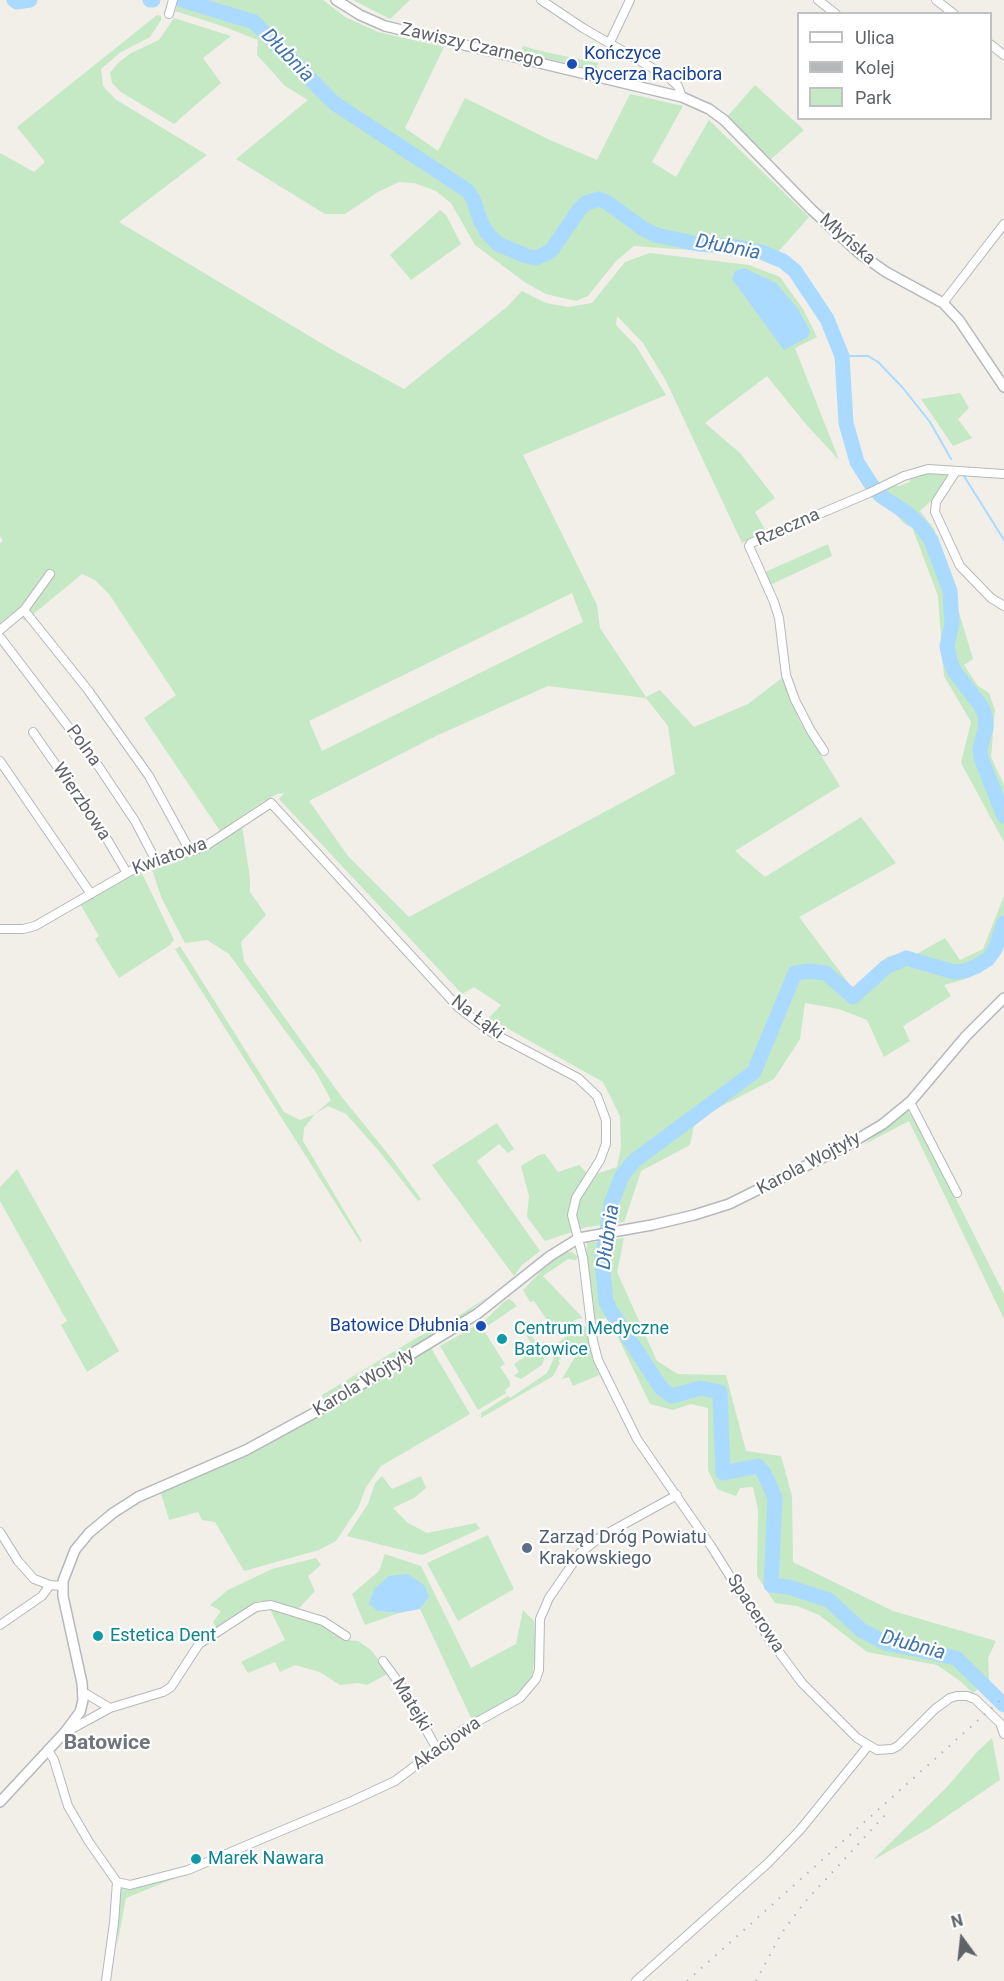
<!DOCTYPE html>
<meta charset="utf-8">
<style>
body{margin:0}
#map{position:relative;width:1004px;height:1981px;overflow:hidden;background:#f1efe8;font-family:Roboto,sans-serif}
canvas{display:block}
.legend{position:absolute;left:797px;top:12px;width:195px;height:108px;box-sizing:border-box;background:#fff;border:2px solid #bfc1c3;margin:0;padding:8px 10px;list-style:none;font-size:18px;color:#5f6368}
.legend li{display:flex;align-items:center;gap:12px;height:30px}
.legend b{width:30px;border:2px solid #bfc1c3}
.north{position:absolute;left:932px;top:1909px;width:60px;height:60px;-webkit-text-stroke:4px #fff;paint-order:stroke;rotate:345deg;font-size:16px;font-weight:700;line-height:24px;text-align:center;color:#5f6368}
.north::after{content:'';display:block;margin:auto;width:21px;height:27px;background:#5f6368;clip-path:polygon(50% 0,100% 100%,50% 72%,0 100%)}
</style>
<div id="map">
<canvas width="1004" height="1981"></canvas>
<ul class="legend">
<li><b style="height:8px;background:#fff"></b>Ulica</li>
<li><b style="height:8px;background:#b6b7b8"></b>Kolej</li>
<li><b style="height:16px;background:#c5e8c5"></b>Park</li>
</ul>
<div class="north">N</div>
</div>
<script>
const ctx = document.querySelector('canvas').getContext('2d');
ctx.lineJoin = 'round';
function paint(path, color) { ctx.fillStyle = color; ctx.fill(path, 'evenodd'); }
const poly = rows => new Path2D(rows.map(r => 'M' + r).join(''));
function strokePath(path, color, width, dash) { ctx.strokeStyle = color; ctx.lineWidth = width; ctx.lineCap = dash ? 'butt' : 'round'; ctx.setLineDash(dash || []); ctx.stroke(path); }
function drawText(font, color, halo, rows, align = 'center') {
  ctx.font = font + ' Roboto,sans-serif'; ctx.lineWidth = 4.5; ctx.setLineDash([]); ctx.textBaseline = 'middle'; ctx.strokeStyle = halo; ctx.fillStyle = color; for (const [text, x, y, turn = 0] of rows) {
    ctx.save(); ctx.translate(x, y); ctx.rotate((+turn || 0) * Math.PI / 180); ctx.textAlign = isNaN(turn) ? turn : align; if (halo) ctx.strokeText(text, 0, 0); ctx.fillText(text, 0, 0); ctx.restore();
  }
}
paint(poly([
 [178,0,323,0,345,17,378,32,444,47,405,128,438,151,465,98,550,140,597,160,630,94,683,106,652,162,676,177,709,120,809,217,779,251,735,240,733,253,634,246,616,261,588,296,576,301,546,294,526,283,475,245,451,203,436,191,414,183,399,182,378,192,345,214,325,214,236,159,308,100,285,86,257,55,258,40,222,26,175,11],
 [353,0,410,0,390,19],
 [157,15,161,16,161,20,150,37,121,52,101,69,103,86,115,99,207,155,119,222,331,349,404,389,507,307,522,291,546,303,568,307,592,303,625,262,650,253,749,265,780,277,803,309,817,337,795,348,839,460,804,422,767,376,705,423,740,453,775,498,755,512,767,533,742,543,666,381,643,343,617,316,616,325,636,346,666,395,523,455,597,605,600,628,646,697,660,690,694,727,748,704,782,678,799,720,840,786,735,851,765,877,861,817,896,863,799,917,853,989,887,957,901,953,913,956,945,938,960,960,983,949,1004,896,1004,941,995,962,963,980,944,985,951,996,903,1026,910,1041,884,1057,867,1020,839,1009,805,1003,800,1039,774,1079,714,1110,694,1126,690,1145,641,1171,624,1222,587,1227,545,1241,527,1217,529,1196,521,1166,539,1155,545,1154,558,1172,579,1165,590,1176,617,1167,621,1147,620,1116,603,1082,489,1018,501,1005,474,987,462,994,279,799,284,793,277,794,262,802,220,831,144,718,176,695,109,594,95,580,82,574,25,621,16,612,0,625,0,543,3,541,0,536,0,153,34,172,45,162,17,127],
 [572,593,583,622,322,751,309,721],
 [548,686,646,698,668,726,675,774,409,917,348,856,309,801,436,736],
 [174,18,231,36,203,58,221,83,174,124,121,92,112,83,110,73,118,63,131,53,159,40],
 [523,46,545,52,598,63,596,70,575,65,576,62,570,61,569,63,521,53],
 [755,85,804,130,771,159,726,118],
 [440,210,446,215,461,244,411,280,390,255],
 [960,393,969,408,958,419,972,438,953,446,921,399],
 [928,473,946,473,948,479,933,499,920,511,934,529,954,586,958,609,973,659,964,665,978,686,989,693,995,710,991,757,1004,785,1004,842,961,763,971,722,944,676,938,596,912,527,906,525,875,494,895,485,899,486,910,482,909,478],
 [828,544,832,556,770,585,763,573],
 [242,826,250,878,250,892,266,915,241,942,244,961,341,1096,392,1159,421,1199,418,1201,379,1151,346,1114,328,1106,315,1114,304,1128,303,1141,362,1241,360,1242,175,949,180,946,284,1112,300,1120,315,1114,331,1100,317,1074,229,954,207,940,185,943,162,899,152,870,204,851],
 [140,869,174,940,170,945,119,978,95,939,99,936,80,904],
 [907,1111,915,1118,1004,1294,1004,1319,909,1121,863,1145],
 [497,1123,514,1149,508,1153,499,1144,477,1161,540,1251,522,1265,514,1276,432,1165],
 [17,1169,119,1351,87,1372,61,1325,67,1321,0,1201,0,1187],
 [624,1238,617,1272,657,1361,678,1374,726,1375,746,1451,781,1456,792,1496,793,1562,893,1611,996,1641,988,1658,989,1680,973,1693,960,1681,937,1665,867,1652,819,1615,797,1606,775,1603,757,1576,758,1510,753,1487,740,1488,736,1496,717,1489,708,1470,708,1408,691,1404,673,1410,650,1404,614,1329,606,1318,595,1320,586,1254,587,1243],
 [564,1252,572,1252,578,1257,576,1260,568,1259,543,1276,583,1318,577,1319,558,1333,551,1335,546,1330,551,1326,534,1301,530,1302,523,1290,540,1272],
 [489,1296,457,1321,323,1399,322,1395,418,1337,446,1324],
 [510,1299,517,1306,483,1329,505,1364,500,1367,510,1382,510,1386,505,1390,506,1393,478,1410,440,1346,477,1325,479,1326,505,1301],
 [587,1326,592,1358,599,1375,573,1386,569,1377,562,1379,576,1355,570,1348,558,1361,560,1363,553,1376,481,1418,481,1413,508,1396,510,1398,547,1373,553,1360,555,1345,579,1327],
 [528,1331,538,1345,544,1342,546,1353,542,1365,521,1379,514,1376,519,1372,514,1364,535,1350,525,1333],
 [431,1348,470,1414,381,1466,366,1487,358,1508,336,1541,319,1550,244,1571,215,1522,202,1520,198,1512,169,1520,160,1490,289,1431],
 [382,1476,392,1489,421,1476,426,1488,414,1498,393,1508,408,1523,427,1533,476,1523,480,1529,422,1555,347,1536,368,1504,375,1483],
 [488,1535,514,1589,458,1621,427,1563],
 [385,1554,421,1566,471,1668,516,1644,523,1610,534,1621,536,1650,532,1677,518,1696,472,1720,420,1609,429,1597,378,1611,399,1613,365,1625,352,1594,379,1571],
 [316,1558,321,1565,308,1576,315,1591,300,1607,296,1609,269,1601,258,1601,217,1629,213,1622,221,1611,210,1605,228,1590,272,1569],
 [270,1609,322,1623,347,1640,358,1641,371,1650,389,1673,367,1685,358,1683,340,1685,320,1672,295,1665,280,1672,275,1662,248,1673,241,1662,285,1640],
 [992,1738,1000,1780,928,1829,873,1860,948,1786,976,1753],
 [185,1874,126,1898,117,1946,121,1887,130,1890]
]), '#c5e8c5');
paint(poly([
 [744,268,776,283,798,309,810,331,808,337,784,350,732,279,735,271],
 [408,1574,425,1586,429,1597,420,1609,399,1613,378,1611,369,1604,374,1589,389,1576]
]), '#aadaff');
strokePath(poly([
 [842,356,868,356,878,362,903,388,930,422,951,459],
 [964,476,1004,540]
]), '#aadaff', 2);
strokePath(poly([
 [14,0,17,2,30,0],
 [150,0,153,0],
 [182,0,254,22,334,103,468,191,473,199,481,222,488,234,498,244,526,256,536,258,551,251,579,210,586,203,599,199,608,203,642,228,656,235,698,244,737,247,761,252,783,261,795,271,827,319,842,356,846,423,857,462,871,484,881,496,907,513,920,525,931,540,950,591,952,623,947,646,950,661,955,672,981,706,985,715,986,727,980,749,981,758,1004,816],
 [1004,923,995,949,988,959,977,966,965,971,954,972,906,958,886,967,853,997,826,973,810,971,795,973,754,1072,634,1161,622,1176,611,1204,602,1262,606,1302,612,1313,661,1388,672,1396,701,1388,720,1392,723,1473,758,1466,765,1475,775,1498,771,1585,788,1587,829,1600,861,1630,886,1643,956,1658,1004,1705]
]), '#aadaff', 15);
const minor = poly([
 [541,0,583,28,668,77,678,86,682,97],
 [818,0,836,14],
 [936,0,954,14],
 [169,14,173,0],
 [610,42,630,0],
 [990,44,1004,55],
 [943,303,1004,224],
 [956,471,936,502,935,512,960,566,991,598,1004,606],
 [24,610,88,690,149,776,190,851],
 [0,630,24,610,50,574],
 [0,637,99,767,135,821,156,861],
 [33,732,104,834,127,873],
 [824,751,811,731,795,700,786,675,779,618,774,602,749,546,751,543,869,493,904,476,928,469,1004,474],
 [0,761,91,894],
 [0,929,23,929,35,926,134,869,204,847,271,803,459,1008,491,1032,578,1078,597,1096,606,1120,606,1144,600,1160,576,1198,572,1215,583,1258,593,1341,598,1360,637,1439,711,1546,768,1637,802,1683,857,1738,877,1750,892,1749,898,1746,935,1709,950,1698,957,1696,967,1696,975,1699,1000,1723,1004,1734],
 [910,1102,957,1193],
 [0,1532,18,1561,34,1579,50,1585,62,1586],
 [0,1625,42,1596,50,1585],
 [383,1661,402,1687,437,1749],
 [83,1692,110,1708],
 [66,1732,110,1708,163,1692,171,1687,199,1644,256,1607,271,1605,323,1621,346,1636],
 [48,1750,54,1760,68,1806,89,1842,117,1882,114,1923,106,1981],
 [117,1882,130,1885,188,1870,352,1801,395,1781,464,1729,520,1698,536,1679,539,1670,540,1619,549,1598,580,1553,599,1538,677,1495],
 [636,1981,768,1863,800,1830,868,1746]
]);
const tertiary = poly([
 [336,0,360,15,385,26,682,97,709,109,724,120,812,210,859,253,886,272,943,303,959,320,1004,387],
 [0,1802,65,1732,80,1712,83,1700,82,1683,63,1596,63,1581,75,1550,89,1533,113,1513,138,1497,246,1450,314,1413,477,1314,550,1256,579,1238,652,1225,694,1215,729,1204,846,1146,883,1124,911,1101,966,1036,1004,998]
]);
strokePath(minor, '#b5b8bc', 10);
strokePath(tertiary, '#b5b8bc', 12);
strokePath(minor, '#fff', 8);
strokePath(tertiary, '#fff', 9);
strokePath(poly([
 [687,1981,1004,1697],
 [756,1981,781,1934,804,1903,886,1814]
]), '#b6b7b8', 2, [1.5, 8]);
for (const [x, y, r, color] of [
 [572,64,6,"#1a4fb4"],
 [481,1326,6,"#1a4fb4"],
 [502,1339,6,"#0f9aa8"],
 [527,1548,6,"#5c6f8a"],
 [98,1636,6,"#0f9aa8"],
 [196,1859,6,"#0f9aa8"]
]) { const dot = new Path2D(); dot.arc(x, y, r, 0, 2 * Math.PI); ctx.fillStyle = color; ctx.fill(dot); strokePath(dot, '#fff', 2); }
drawText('18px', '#5f6368', '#fff', [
 ["Zawiszy Czarnego",472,46,13],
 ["Młyńska",847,240,41],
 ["Rzeczna",788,528,-24],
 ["Polna",83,746,54],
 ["Wierzbowa",81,802,56],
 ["Kwiatowa",170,857,-20],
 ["Na Łąki",477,1018,37],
 ["Karola Wojtyły",809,1164,-28],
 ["Karola Wojtyły",364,1383,-31],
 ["Spacerowa",755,1614,57],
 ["Matejki",411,1705,59],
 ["Akacjowa",447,1744,-35]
]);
drawText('18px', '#164399', '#fff', [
 ["Kończyce",584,54],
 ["Rycerza Racibora",584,75],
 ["Batowice Dłubnia",469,1326,"right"]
], 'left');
drawText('18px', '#0d838f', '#fff', [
 ["Centrum Medyczne",514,1329],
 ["Batowice",514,1350],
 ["Estetica Dent",110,1636],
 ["Marek Nawara",208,1859]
], 'left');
drawText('18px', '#4e5e75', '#fff', [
 ["Zarząd Dróg Powiatu",539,1538],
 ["Krakowskiego",539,1559]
], 'left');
drawText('italic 20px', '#4174aa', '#fff', [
 ["Dłubnia",287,56,46],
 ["Dłubnia",728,248,11],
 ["Dłubnia",609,1237,-82],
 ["Dłubnia",913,1646,15]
]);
drawText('bold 21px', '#70757a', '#fff', [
 ["Batowice",107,1744]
]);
</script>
